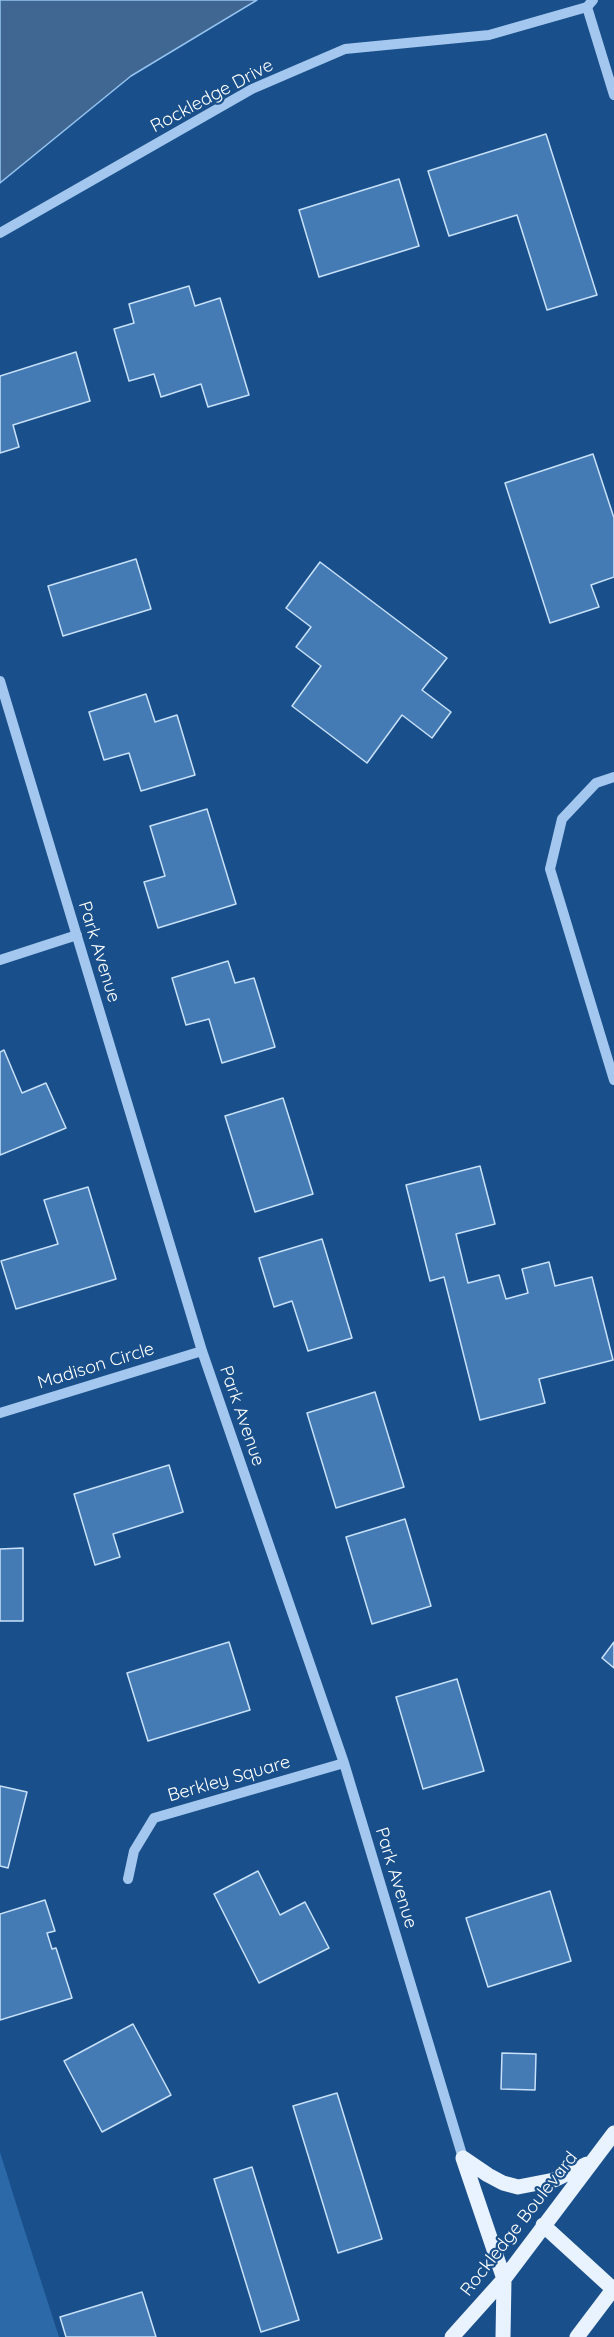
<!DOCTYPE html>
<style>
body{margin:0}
canvas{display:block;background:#194f8a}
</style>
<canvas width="614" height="2337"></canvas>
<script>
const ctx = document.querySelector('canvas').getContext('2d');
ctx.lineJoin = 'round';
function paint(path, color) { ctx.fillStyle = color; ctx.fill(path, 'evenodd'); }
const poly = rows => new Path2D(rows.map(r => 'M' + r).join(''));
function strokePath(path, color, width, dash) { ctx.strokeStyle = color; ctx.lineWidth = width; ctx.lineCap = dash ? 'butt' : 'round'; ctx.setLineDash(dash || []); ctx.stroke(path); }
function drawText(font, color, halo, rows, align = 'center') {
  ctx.font = font + ' Quicksand,sans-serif'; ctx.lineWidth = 4.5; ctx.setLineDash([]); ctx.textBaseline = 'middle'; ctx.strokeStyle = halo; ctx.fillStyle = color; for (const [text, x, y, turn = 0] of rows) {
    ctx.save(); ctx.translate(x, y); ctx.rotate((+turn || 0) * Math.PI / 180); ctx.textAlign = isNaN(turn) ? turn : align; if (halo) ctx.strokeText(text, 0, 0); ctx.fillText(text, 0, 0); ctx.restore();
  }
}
paint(poly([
 [0,2152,19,2213,59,2337,0,2337]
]), '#2c69a9');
const water = poly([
 [0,0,257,0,131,76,0,183,0,0]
]);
paint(water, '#3f6792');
strokePath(water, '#95c3f0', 1.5);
const building = poly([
 [546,134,597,295,547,310,517,215,449,236,428,171,546,134],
 [399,179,419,246,319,277,299,210,399,179],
 [189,286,195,306,220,298,249,395,208,407,201,384,161,397,154,374,129,381,114,329,134,323,129,304,189,286],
 [76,352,90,401,13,425,19,447,0,453,0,376,76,352],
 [593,454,614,518,614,577,591,585,599,607,550,623,505,483,593,454],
 [136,559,151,609,63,636,48,586,136,559],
 [320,562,447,658,422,690,451,712,432,738,402,715,367,763,292,706,321,666,296,647,311,627,286,608,320,562],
 [146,694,155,722,177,715,195,775,141,791,129,753,104,760,89,712,146,694],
 [207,809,236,904,158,928,144,882,165,876,150,826,207,809],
 [228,961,235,983,254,978,275,1047,222,1063,209,1019,186,1025,172,978,228,961],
 [4,1050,22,1093,46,1083,66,1128,0,1155,0,1052,4,1050],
 [283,1098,313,1194,255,1212,225,1116,283,1098],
 [480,1166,495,1224,456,1234,468,1283,499,1275,506,1299,528,1293,522,1269,549,1262,555,1286,592,1277,613,1360,539,1379,545,1403,480,1420,444,1277,430,1281,406,1185,480,1166],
 [88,1187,116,1279,16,1309,1,1261,58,1244,44,1200,88,1187],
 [322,1239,352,1338,308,1351,292,1301,274,1307,259,1258,322,1239],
 [375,1392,404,1487,336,1508,307,1413,375,1392],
 [169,1465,183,1512,113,1534,120,1557,95,1565,74,1494,169,1465],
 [405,1519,431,1606,372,1624,346,1537,405,1519],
 [23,1548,23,1621,0,1621,0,1549,23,1548],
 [229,1642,250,1710,148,1741,127,1673,229,1642],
 [614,1642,614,1668,602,1658,614,1642],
 [457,1679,484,1771,423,1789,396,1697,457,1679],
 [0,1786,27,1792,8,1868,0,1866,0,1786],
 [258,1871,280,1915,305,1902,329,1948,259,1983,214,1894,258,1871],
 [550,1891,571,1961,488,1987,466,1918,550,1891],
 [45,1900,55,1931,47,1933,52,1949,56,1948,72,1998,0,2020,0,1914,45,1900],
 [133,2024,171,2095,102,2132,64,2061,133,2024],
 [502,2053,536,2054,535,2090,501,2089,502,2053],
 [337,2093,382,2239,338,2253,293,2106,337,2093],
 [252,2167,299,2320,261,2332,214,2179,252,2167],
 [142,2292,156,2337,66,2337,60,2317,142,2292]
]);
paint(building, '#457bb5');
strokePath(building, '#c8e1fa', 1.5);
strokePath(poly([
 [587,7,614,95],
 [0,233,252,89,345,49,489,35,587,7,593,0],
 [0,681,202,1351,344,1763,463,2158],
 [614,777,596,783,562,819,550,869,614,1080],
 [0,960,77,935],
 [0,1413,202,1351],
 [128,1879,134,1851,154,1818,344,1763]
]), '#a3c7ee', 10);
strokePath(poly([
 [463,2158,504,2279,503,2337],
 [463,2158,488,2175,503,2183,518,2187,554,2180,587,2164],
 [543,2225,613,2289],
 [452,2337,504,2279,614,2133],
 [577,2337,614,2288]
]), '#e9f2ff', 15);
drawText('18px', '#fff', '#194f8a', [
 ["Rockledge Drive",212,96,-28],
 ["Park Avenue",99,952,73],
 ["Madison Circle",96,1366,-17],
 ["Park Avenue",242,1416,71],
 ["Berkley Square",229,1779,-16],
 ["Park Avenue",396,1878,73],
 ["Rockledge Boulevard",519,2224,-52]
]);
</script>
